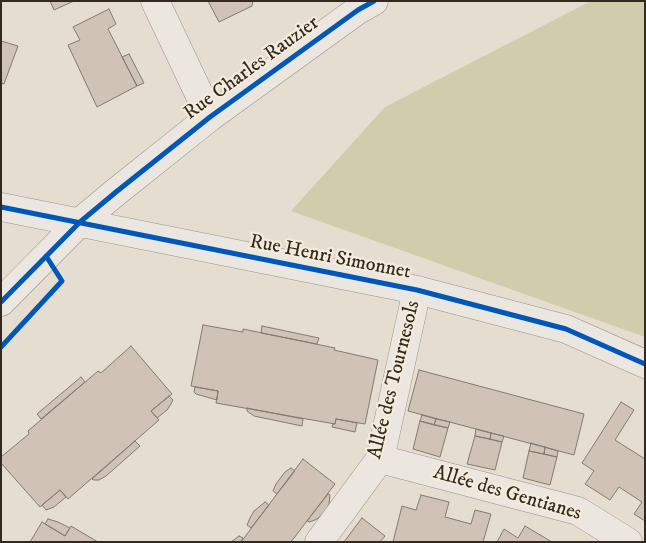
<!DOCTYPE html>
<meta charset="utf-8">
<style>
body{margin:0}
#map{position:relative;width:646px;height:543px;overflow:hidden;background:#e5ddcf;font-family:"IM FELL DW Pica",serif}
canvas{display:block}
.frame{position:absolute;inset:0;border:2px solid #342921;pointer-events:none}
</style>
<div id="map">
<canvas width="646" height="543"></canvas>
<div class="frame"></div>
</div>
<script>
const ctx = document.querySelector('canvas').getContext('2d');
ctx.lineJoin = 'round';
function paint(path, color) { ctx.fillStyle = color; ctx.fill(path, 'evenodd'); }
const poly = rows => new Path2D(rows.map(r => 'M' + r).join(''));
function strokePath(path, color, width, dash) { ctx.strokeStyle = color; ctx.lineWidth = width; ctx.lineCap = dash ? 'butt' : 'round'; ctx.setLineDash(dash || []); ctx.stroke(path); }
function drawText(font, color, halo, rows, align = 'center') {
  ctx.font = font + ' "IM FELL DW Pica",serif'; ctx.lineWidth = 4.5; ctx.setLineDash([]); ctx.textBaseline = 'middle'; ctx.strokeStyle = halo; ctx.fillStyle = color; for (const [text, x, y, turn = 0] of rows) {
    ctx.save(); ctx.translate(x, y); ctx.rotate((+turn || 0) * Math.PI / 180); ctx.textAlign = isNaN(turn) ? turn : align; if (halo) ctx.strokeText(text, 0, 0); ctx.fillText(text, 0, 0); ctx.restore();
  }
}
paint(poly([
 [591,1,645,1,645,337,291,211,385,107]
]), '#d0cdac');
const building = poly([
 [50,1,74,1,54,10,50,1],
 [208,1,253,1,252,6,219,22,208,1],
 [109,9,116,24,108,29,137,86,97,107,68,45,80,40,73,27,109,9],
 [1,41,18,46,4,84,1,83,1,41],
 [129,54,144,83,137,86,122,57,129,54],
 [203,325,243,332,243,329,335,348,334,350,378,360,365,424,336,419,335,424,216,403,218,391,191,386,203,325],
 [262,326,319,338,317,344,261,333,262,326],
 [131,346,172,394,151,411,159,420,68,499,60,490,40,507,1,463,1,457,29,434,28,431,98,371,101,373,131,346],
 [419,370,584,414,574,455,408,411,419,370],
 [81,377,85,382,41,419,37,414,81,377],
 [195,387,218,391,217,400,196,394,194,392,195,387],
 [169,396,173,400,171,404,167,410,157,418,151,411,169,396],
 [621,402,634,410,615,440,645,459,645,521,634,514,642,502,619,487,610,500,585,484,594,471,582,463,621,402],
 [247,408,303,419,302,426,254,416,247,411,247,408],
 [422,415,436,419,434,425,420,421,422,415],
 [336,419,357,423,355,432,332,427,333,424,335,424,336,419],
 [436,419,450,422,448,428,434,425,436,419],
 [420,421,448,428,440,457,413,449,420,421],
 [476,429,491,433,490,439,475,436,476,429],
 [491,433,504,436,502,442,490,439,491,433],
 [475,436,502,442,495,470,467,464,475,436],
 [135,441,140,446,106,476,99,480,94,480,92,479,135,441],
 [531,443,545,447,544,454,529,451,531,443],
 [545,447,558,451,557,457,544,454,545,447],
 [529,451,557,457,550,485,523,478,529,451],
 [303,459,335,484,291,542,241,542,303,459],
 [291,468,295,471,277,494,273,491,276,484,285,472,291,468],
 [60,490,66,497,54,507,46,510,42,505,60,490],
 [328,494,330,495,329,504,325,512,317,519,310,522,307,521,328,494],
 [421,495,449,502,445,517,471,524,475,510,491,514,483,542,393,542,402,506,416,510,421,495],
 [265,502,269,505,251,528,247,525,250,518,254,511,265,502],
 [362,518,385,536,380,542,344,542,362,518],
 [48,519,58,522,70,528,65,536,45,524,48,519],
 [42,522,65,536,71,526,98,542,30,542,42,522],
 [525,526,552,542,497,542,504,529,518,538,525,526],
 [239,536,243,538,241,542,231,542,239,536]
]);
paint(building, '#d1c2b6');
strokePath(building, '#807b73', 1);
const minor = poly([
 [155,1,210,117],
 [1,207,417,290,566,329,645,364],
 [1,302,80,222,116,192,210,117,358,10,374,1],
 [380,459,578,511,628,542],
 [319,542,380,459,417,290]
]);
strokePath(minor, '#99938a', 29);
strokePath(minor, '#ebe6df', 28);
strokePath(poly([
 [1,207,417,290,566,329,645,364],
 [1,302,80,222,116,192,210,117,358,10,374,1],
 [1,347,62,281,46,256]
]), '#0057b8', 5);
drawText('20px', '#342921', '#f4ebda', [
 ["Rue Charles Rauzier",252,69,-36],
 ["Rue Henri Simonnet",330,258,11],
 ["Allée des Tournesols",395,380,-76],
 ["Allée des Gentianes",507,494,16]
]);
</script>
